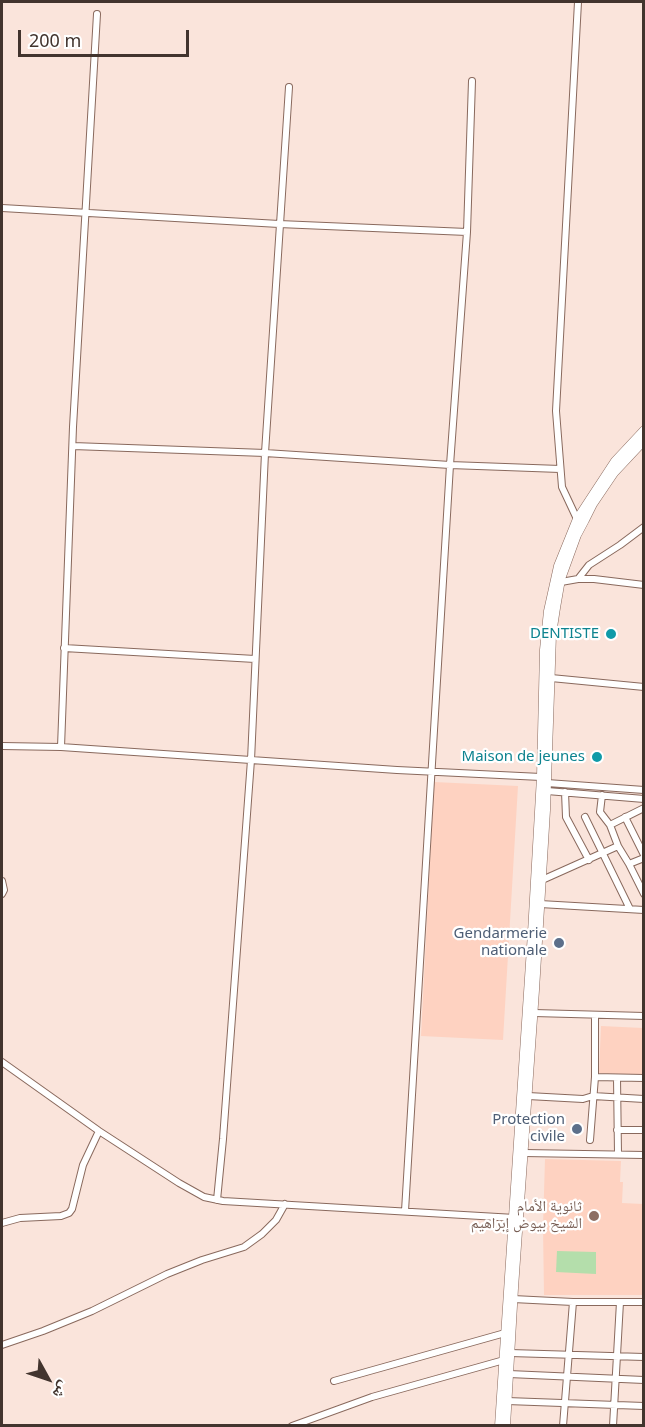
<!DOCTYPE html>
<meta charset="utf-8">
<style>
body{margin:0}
#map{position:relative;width:645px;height:1427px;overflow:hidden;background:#fae4db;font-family:"Noto Sans","Noto Naskh Arabic",sans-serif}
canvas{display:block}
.frame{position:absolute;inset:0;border:3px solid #42342e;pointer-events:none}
.north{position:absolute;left:18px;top:1349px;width:60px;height:60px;-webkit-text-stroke:4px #fff;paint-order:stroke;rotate:130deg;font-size:16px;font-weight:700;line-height:24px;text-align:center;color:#42342e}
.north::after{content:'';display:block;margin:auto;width:21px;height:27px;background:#42342e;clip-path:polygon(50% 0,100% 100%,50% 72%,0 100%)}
.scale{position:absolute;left:18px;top:30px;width:171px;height:27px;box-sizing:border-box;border:3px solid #42342e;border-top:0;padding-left:8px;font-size:18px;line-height:21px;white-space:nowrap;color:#42342e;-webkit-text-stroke:4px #fff;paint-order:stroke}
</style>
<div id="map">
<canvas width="645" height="1427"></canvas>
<div class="frame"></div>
<div class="north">ش</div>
<div class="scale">200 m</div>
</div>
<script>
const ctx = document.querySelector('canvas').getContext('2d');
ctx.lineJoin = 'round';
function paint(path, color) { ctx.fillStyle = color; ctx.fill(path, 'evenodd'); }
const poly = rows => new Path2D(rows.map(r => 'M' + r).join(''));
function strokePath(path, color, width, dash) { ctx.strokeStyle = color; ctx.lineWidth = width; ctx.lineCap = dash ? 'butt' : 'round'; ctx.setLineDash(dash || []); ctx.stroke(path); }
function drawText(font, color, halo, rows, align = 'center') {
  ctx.font = font + ' "Noto Sans","Noto Naskh Arabic",sans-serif'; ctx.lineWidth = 4.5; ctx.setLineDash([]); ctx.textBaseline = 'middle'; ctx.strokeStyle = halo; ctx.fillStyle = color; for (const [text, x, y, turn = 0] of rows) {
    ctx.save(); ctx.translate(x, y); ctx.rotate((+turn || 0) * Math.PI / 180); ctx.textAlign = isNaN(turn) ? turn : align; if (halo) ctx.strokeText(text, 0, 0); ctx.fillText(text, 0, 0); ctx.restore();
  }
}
paint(poly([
 [434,782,518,786,503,1040,421,1036],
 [601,1026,643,1028,643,1075,599,1073],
 [545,1159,621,1161,620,1182,623,1182,622,1203,643,1204,643,1295,544,1295,543,1227]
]), '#fed2c1');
paint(poly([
 [557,1251,596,1252,596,1274,556,1272]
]), '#b4deab');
const minor = poly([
 [2,208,279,224,467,232],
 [73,446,265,453,450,465,560,469],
 [577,519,562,487,556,411,578,2],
 [578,579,594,579,644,585],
 [561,582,578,579,589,565,620,545,644,527],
 [64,648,255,659],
 [551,678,644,687],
 [2,746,61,747,397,770,541,777],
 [61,747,73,427,97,14],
 [547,783,644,790],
 [547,791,644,799],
 [565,792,566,817,589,860],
 [602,795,600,812,610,825,618,846,629,864,644,894],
 [585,817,630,909],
 [625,817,644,855],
 [610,825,644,808],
 [629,864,644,858],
 [542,880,618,846],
 [2,881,4,890,2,894],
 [540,904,644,910],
 [534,1013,644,1016],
 [2,1062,99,1131,179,1183,204,1197,223,1201,515,1218],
 [595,1077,644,1078],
 [617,1078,618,1154],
 [528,1096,583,1099,593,1096,644,1099],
 [617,1130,644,1130],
 [590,1140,595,1077,595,1015],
 [524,1153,644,1155],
 [217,1200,223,1139,251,760,265,453,289,87],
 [405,1211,450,465,467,232,472,81],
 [2,1223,20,1218,61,1216,69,1213,72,1209,83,1165,99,1131],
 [513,1299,573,1302,644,1302],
 [2,1345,43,1331,92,1311,167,1274,202,1260,244,1247,262,1234,276,1220,285,1204],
 [510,1353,644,1357],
 [509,1374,644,1380],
 [334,1381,505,1333],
 [507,1401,644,1406],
 [292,1426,372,1397,504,1360],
 [563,1426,573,1302],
 [613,1426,620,1302]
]);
const major = poly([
 [499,1426,532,933,541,777,544,650,548,611,558,566,577,519,615,461,644,430],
 [506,1426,514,1288,535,990,546,810,552,634,556,608,561,579,577,535,585,520,593,504,614,473,644,441]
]);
strokePath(minor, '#89695d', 8);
strokePath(major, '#89695d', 9);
strokePath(minor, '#fff', 6);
strokePath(major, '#fff', 8);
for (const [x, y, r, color] of [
 [611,634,6,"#0f9aa8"],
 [597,757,6,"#0f9aa8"],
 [559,943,6,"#5c6f8a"],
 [577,1129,6,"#5c6f8a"],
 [594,1216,6,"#8d6e63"]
]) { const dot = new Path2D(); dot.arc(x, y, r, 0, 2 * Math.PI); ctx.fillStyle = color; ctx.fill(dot); strokePath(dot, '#fff', 2); }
drawText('15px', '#0d838f', '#fff', [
 ["DENTISTE",599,634],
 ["Maison de jeunes",585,757]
], 'right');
drawText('15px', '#4e5e75', '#fff', [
 ["Gendarmerie",547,934],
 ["nationale",547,951],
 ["Protection",565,1120],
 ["civile",565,1137]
], 'right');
drawText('15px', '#785e54', '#fff', [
 ["ثانوية الأمام",582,1207],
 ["الشيخ بيوض إبراهيم",582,1224]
], 'right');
</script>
